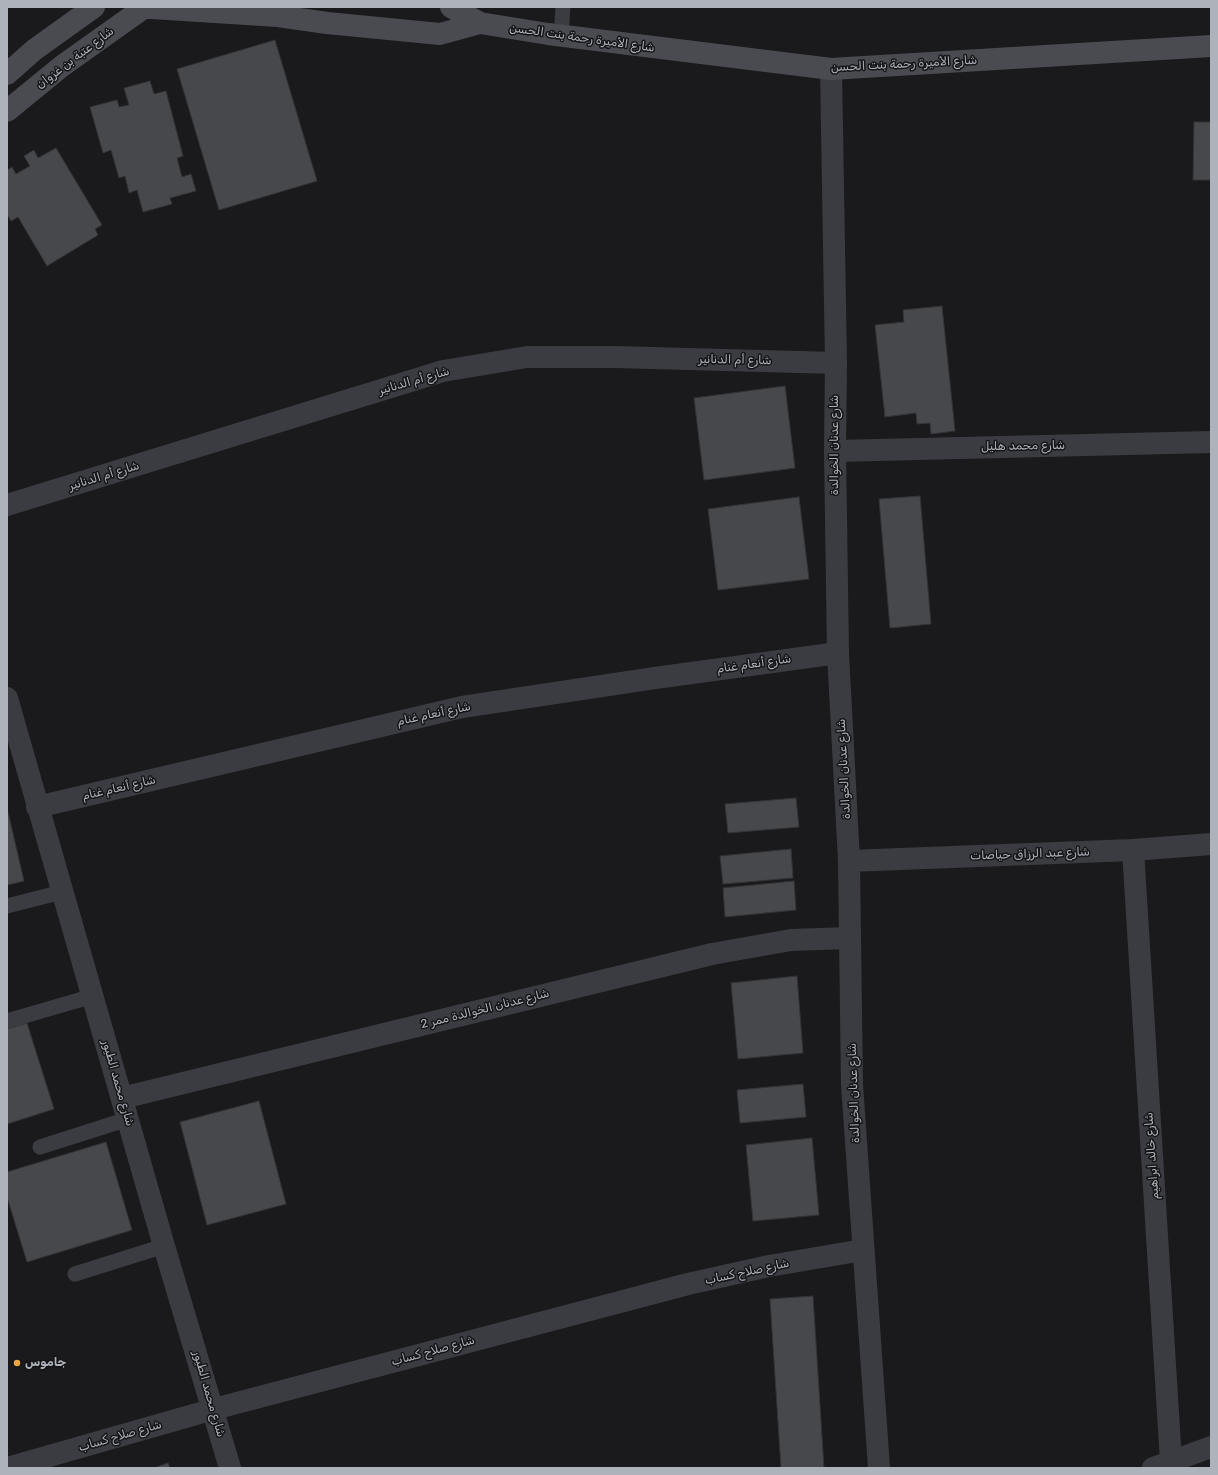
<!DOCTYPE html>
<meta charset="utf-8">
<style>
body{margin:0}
#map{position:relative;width:1218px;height:1475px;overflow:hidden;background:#1a1a1c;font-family:Rubik,sans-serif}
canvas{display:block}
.frame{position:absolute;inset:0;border:8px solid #adb2bb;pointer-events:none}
</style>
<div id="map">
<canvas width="1218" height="1475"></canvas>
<div class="frame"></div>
</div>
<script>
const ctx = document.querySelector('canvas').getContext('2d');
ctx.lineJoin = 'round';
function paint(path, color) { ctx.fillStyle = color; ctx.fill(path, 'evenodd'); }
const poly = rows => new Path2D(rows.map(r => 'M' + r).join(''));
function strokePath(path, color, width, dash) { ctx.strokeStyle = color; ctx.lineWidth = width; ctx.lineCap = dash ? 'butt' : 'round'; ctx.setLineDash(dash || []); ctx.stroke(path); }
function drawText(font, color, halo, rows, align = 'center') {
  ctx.font = font + ' Rubik,"Noto Naskh Arabic",sans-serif'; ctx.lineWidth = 3; ctx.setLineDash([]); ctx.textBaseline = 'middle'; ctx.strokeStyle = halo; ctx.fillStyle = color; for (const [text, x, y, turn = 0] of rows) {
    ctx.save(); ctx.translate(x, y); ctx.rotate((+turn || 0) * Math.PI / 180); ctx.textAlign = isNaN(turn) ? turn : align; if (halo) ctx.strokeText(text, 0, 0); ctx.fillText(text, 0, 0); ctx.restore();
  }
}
const building = poly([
 [275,40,317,181,219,210,177,69,275,40],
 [150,81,154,94,166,91,183,156,177,158,182,177,191,174,196,191,170,198,172,204,143,212,137,190,129,193,125,176,119,178,111,150,103,153,90,107,117,100,119,107,129,105,124,88,150,81],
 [1194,122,1211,122,1211,180,1193,180,1194,122],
 [56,148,102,225,95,229,98,235,47,266,18,217,11,221,7,214,7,170,12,167,16,174,30,166,24,156,34,150,38,158,56,148],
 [942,306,955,431,931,434,930,423,917,424,916,413,885,417,875,325,904,322,903,310,942,306],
 [785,386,795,468,704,480,694,398,785,386],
 [920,496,931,624,890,628,879,499,920,496],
 [799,497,809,579,718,590,708,509,799,497],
 [796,798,799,827,728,833,725,804,796,798],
 [7,812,8,812,24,881,7,885,7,812],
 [791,849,793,878,723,884,720,856,791,849],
 [794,881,796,910,725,917,723,888,794,881],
 [797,976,803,1053,738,1059,731,983,797,976],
 [27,1023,54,1109,7,1124,7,1029,27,1023],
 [803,1084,806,1117,740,1123,737,1090,803,1084],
 [259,1101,286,1204,207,1225,180,1122,259,1101],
 [812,1138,819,1215,753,1221,746,1145,812,1138],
 [106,1142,132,1230,27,1262,7,1197,7,1172,106,1142],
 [813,1296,824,1468,781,1468,770,1299,813,1296],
 [168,1463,170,1468,154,1468,168,1463]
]);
paint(building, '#47484c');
strokePath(building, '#343438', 1);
strokePath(poly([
 [561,36,563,7],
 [7,906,62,892],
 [7,1021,93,996],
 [40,1147,128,1119],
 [75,1274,164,1246]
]), '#3b3c41', 15);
strokePath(poly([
 [831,69,836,363,835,451,838,653,849,861,852,1085,879,1468],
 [835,451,1211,442],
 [7,505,443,371,527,357,615,357,836,363],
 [7,698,164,1246,230,1468],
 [37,807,462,707,655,678,838,653],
 [1133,850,1171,1461],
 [849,861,1133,850,1211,844],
 [122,1098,712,954,791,940,850,938],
 [7,1468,214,1409,688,1284,769,1266,863,1250],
 [1153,1468,1211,1447]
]), '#3b3c41', 22);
strokePath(poly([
 [136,7,278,16,327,23,440,34,480,23],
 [451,7,480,23,548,34,831,69,1211,46],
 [7,74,34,50,94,7],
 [7,111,62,66,145,7]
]), '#494b51', 22);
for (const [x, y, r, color] of [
 [17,1363,4,"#eba642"]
]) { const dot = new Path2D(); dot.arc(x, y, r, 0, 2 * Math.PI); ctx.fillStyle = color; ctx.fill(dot); strokePath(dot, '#151517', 1.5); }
drawText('12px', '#adb2bb', '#151517', [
 ["شارع الأميرة رحمة بنت الحسن",582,38,8],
 ["شارع عتبة بن غزوان",75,58,-37],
 ["شارع الأميرة رحمة بنت الحسن",904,64,-3],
 ["شارع أم الدنانير",735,360,1],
 ["شارع أم الدنانير",414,381,-16],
 ["شارع عدنان الخوالدة",835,445,-90],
 ["شارع محمد هليل",1023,446,-1],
 ["شارع أم الدنانير",104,476,-17],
 ["شارع أنعام غنام",754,664,-8],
 ["شارع أنعام غنام",434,714,-12],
 ["شارع عدنان الخوالدة",844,769,-93],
 ["شارع أنعام غنام",119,788,-13],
 ["شارع عبد الرزاق حياصات",1030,854,-2],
 ["شارع عدنان الخوالدة ممر 2",485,1009,-14],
 ["شارع محمد الطيور",118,1083,74],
 ["شارع عدنان الخوالدة",854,1093,-92],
 ["شارع خالد ابراهيم",1152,1156,-94],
 ["شارع صلاح كساب",747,1272,-12],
 ["شارع صلاح كساب",433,1351,-15],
 ["شارع محمد الطيور",209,1394,74],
 ["شارع صلاح كساب",120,1436,-16]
]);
drawText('bold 12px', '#adb2bb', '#151517', [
 ["جاموس",25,1363]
], 'left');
</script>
